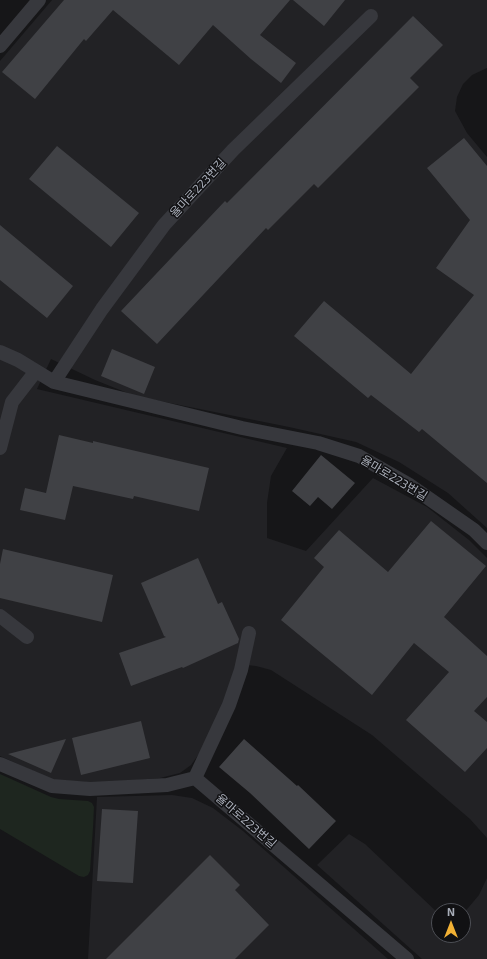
<!DOCTYPE html>
<meta charset="utf-8">
<style>
body{margin:0}
#map{position:relative;width:487px;height:959px;overflow:hidden;background:#161618;font-family:"Exo 2",sans-serif}
canvas{display:block}
.north{position:absolute;left:431px;top:903px;width:40px;height:40px;box-sizing:border-box;background:#111113;border:1px solid #4d4f55;border-radius:50%;rotate:0deg;font-size:11px;font-weight:700;line-height:16px;text-align:center;color:#a8adb8}
.north::after{content:'';display:block;margin:auto;width:14px;height:18px;background:#f2b134;clip-path:polygon(50% 0,100% 100%,50% 72%,0 100%)}
</style>
<div id="map">
<canvas width="487" height="959"></canvas>
<div class="north">N</div>
</div>
<script>
const ctx = document.querySelector('canvas').getContext('2d');
ctx.lineJoin = 'round';
function paint(path, color) { ctx.fillStyle = color; ctx.fill(path, 'evenodd'); }
const poly = rows => new Path2D(rows.map(r => 'M' + r).join(''));
function strokePath(path, color, width, dash) { ctx.strokeStyle = color; ctx.lineWidth = width; ctx.lineCap = dash ? 'butt' : 'round'; ctx.setLineDash(dash || []); ctx.stroke(path); }
function drawText(font, color, halo, rows, align = 'center') {
  ctx.font = font + ' "Exo 2","Noto Sans KR",sans-serif'; ctx.lineWidth = 3; ctx.setLineDash([]); ctx.textBaseline = 'middle'; ctx.strokeStyle = halo; ctx.fillStyle = color; for (const [text, x, y, turn = 0] of rows) {
    ctx.save(); ctx.translate(x, y); ctx.rotate((+turn || 0) * Math.PI / 180); ctx.textAlign = isNaN(turn) ? turn : align; if (halo) ctx.strokeText(text, 0, 0); ctx.fillText(text, 0, 0); ctx.restore();
  }
}
paint(poly([
 [52,0,487,0,487,68,472,75,463,84,457,97,455,111,467,133,487,157,487,528,448,493,399,462,356,442,289,427,135,396,95,380,51,359,37,389,287,448,271,476,267,503,267,538,306,551,373,478,427,507,469,540,487,558,487,838,470,819,372,735,271,670,256,666,237,664,223,705,201,751,191,765,180,773,160,778,102,783,53,780,0,756,0,61],
 [172,795,192,798,213,808,243,831,388,959,88,959,97,797],
 [349,834,365,844,439,914,439,935,463,935,463,914,479,895,487,878,487,959,422,959,317,865]
]), '#222225');
paint(poly([
 [0,774,51,797,59,799,88,801,92,803,94,807,93,828,90,871,88,875,84,877,79,876,0,829]
]), '#1e261f');
paint(poly([
 [64,0,290,0,260,35,296,63,281,83,251,59,213,25,179,65,113,10,86,41,84,39,35,99,2,72],
 [293,0,345,0,324,26],
 [413,16,443,45,410,78,419,87,318,188,314,184,268,230,266,228,157,344,121,311,225,201,227,203],
 [464,138,487,166,487,483,422,429,419,432,371,395,368,398,294,336,324,301,411,374,474,295,436,268,470,220,427,168],
 [57,146,139,213,111,247,29,179],
 [0,225,73,286,47,318,0,280],
 [112,349,155,367,144,394,101,376],
 [59,435,93,443,93,441,209,468,199,511,134,496,133,499,73,486,65,520,20,510,25,488,46,493],
 [321,455,355,483,332,509,318,497,310,506,292,491],
 [431,521,486,566,444,617,487,656,487,697,474,711,487,722,487,748,465,772,406,720,449,672,414,643,372,695,281,620,324,567,314,558,339,530,388,572],
 [3,549,113,575,102,622,0,598,0,564],
 [198,558,218,604,222,602,239,639,238,643,183,668,182,667,131,686,119,653,166,637,164,636,141,583],
 [141,721,150,758,81,775,72,738],
 [66,739,51,773,8,754],
 [244,739,297,786,298,785,336,821,309,849,250,793,219,767],
 [102,809,138,811,133,883,97,881],
 [210,855,240,885,235,890,269,925,235,959,106,959]
]), '#404145');
strokePath(poly([
 [0,46,39,0],
 [0,352,18,360,54,382,242,428,318,443,359,456,408,484,474,530,487,543],
 [54,382,102,309,164,225,233,150,371,16],
 [0,448,12,402,36,371],
 [0,616,27,637],
 [0,764,52,786,90,789,167,785,195,778,407,959],
 [195,778,229,705,241,670,249,633]
]), '#37383d', 14);
drawText('12px', '#a8adb8', '#111113', [
 ["율마로223번길",198,188,-47],
 ["율마로223번길",394,478,31],
 ["율마로223번길",246,821,41]
]);
</script>
